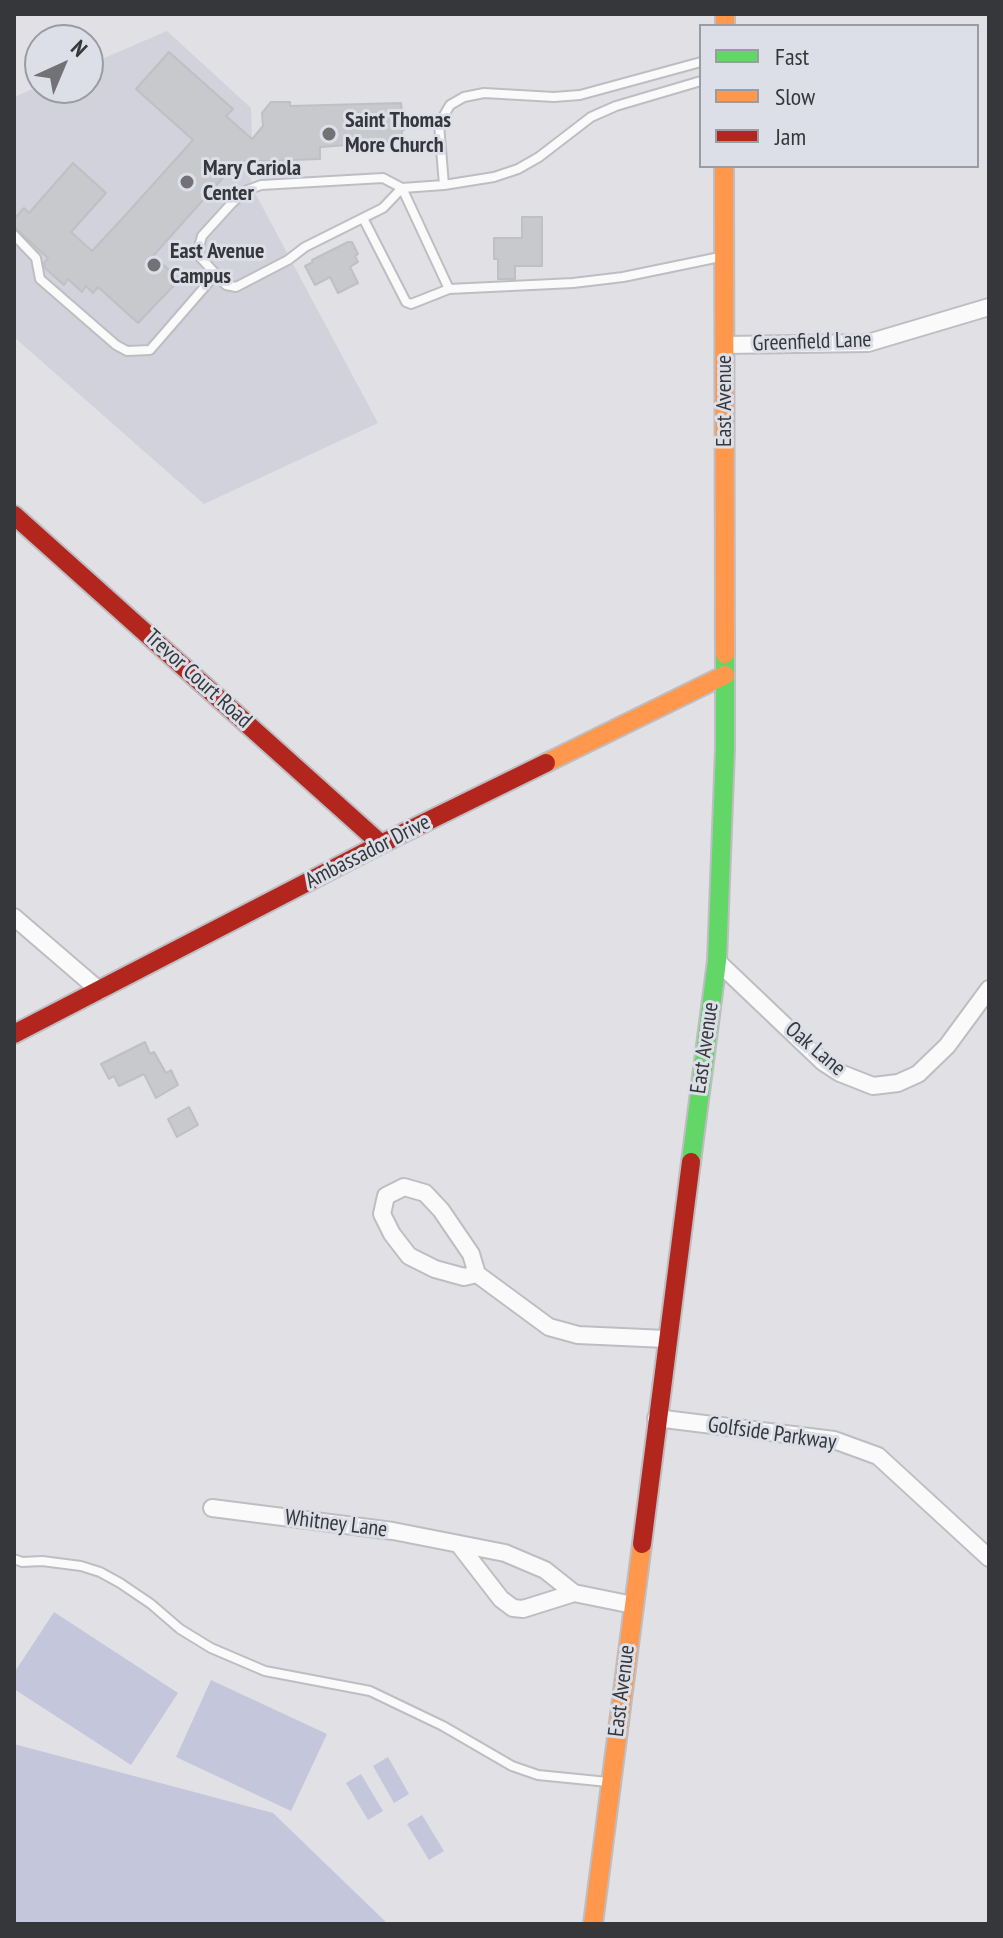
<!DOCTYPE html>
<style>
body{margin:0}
#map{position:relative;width:1003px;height:1938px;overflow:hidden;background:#e0e0e5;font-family:"PT Sans Narrow",sans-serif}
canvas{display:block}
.frame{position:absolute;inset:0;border:16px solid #36373a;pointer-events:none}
.legend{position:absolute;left:699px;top:24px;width:280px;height:144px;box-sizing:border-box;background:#dddfe8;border:2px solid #9a9ca2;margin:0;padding:10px 14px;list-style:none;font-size:24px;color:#36373a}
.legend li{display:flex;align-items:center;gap:16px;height:40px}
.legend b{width:40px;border:2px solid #9a9ca2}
.north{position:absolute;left:24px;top:24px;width:80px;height:80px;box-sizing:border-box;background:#dddfe8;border:2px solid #9a9ca2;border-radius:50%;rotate:44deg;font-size:22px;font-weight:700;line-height:32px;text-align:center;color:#36373a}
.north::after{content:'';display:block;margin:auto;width:28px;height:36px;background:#727276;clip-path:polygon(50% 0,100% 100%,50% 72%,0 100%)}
</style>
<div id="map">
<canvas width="1003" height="1938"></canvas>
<div class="frame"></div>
<ul class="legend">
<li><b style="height:10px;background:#63d668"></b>Fast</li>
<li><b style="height:10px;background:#ff974d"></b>Slow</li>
<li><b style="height:10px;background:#b3261e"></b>Jam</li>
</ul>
<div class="north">N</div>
</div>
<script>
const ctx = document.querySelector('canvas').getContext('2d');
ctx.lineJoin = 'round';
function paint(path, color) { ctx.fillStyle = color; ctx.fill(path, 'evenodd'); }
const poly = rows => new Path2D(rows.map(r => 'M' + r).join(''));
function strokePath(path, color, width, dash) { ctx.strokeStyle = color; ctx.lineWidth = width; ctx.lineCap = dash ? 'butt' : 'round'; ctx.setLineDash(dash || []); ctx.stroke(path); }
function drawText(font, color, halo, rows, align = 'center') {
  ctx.font = font + ' "PT Sans Narrow",sans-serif'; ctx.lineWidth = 6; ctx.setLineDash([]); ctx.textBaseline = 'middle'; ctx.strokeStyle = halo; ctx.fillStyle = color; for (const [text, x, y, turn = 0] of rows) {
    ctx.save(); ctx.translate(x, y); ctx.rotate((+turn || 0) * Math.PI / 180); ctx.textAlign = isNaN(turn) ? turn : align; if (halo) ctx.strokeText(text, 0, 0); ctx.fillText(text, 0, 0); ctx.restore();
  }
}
paint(poly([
 [167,31,251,108,252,139,245,162,255,193,378,423,204,504,14,337,14,97,40,86,88,88,88,65]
]), '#d1d2dc');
paint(poly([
 [54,1612,178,1693,131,1765,14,1689,14,1673],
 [211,1680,327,1734,291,1811,176,1757],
 [14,1744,273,1813,388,1924,14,1924],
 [388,1757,409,1794,394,1803,373,1766],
 [361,1774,383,1811,368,1820,346,1783],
 [422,1815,444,1851,429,1860,407,1824]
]), '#c4c7db');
const building = poly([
 [169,52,233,109,226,116,252,139,263,126,262,113,271,102,290,102,290,106,401,103,404,130,402,130,402,141,320,147,320,159,237,162,153,256,180,279,138,323,98,287,93,293,86,286,82,292,68,279,64,285,45,268,44,263,48,258,14,227,14,219,24,208,29,213,73,163,106,193,71,232,92,251,121,220,193,140,136,89,169,52],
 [522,217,542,217,542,266,515,266,515,279,498,279,498,259,494,259,494,238,522,238,522,217],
 [348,242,352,242,358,254,355,256,358,262,350,267,358,283,338,293,330,277,315,285,305,266,313,262,312,260,348,242],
 [145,1042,150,1054,154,1052,166,1073,171,1070,178,1085,156,1098,144,1074,119,1086,114,1076,109,1079,101,1064,145,1042],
 [189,1107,198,1125,177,1137,168,1119,189,1107]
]);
paint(building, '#c8c9cd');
strokePath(building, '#bfc0c3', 2);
const lane = poly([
 [701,62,580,95,554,97,484,93,464,97,450,105,439,124,444,185,494,177,518,169,539,157,591,117,616,106,701,81],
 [402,188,383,208,305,247,288,260,236,287,226,285,200,257,199,247,202,236,232,203,245,191,261,185,383,178,402,188,444,185],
 [402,188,449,289],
 [363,218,406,302,411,304,449,289,573,283,623,277,720,257],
 [14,235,36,258,40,279,116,345,127,351,150,350,215,275],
 [14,1559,22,1562,42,1561,81,1566,100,1572,120,1583,151,1604,180,1629,211,1648,265,1671,370,1691,443,1726,512,1766,538,1775,608,1782]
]);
const street = poly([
 [725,345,868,343,989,307],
 [14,917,100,991],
 [717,961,823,1062,840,1073,873,1086,898,1083,918,1074,947,1046,989,989],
 [477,1274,464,1277,435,1269,409,1256,392,1234,382,1214,386,1196,404,1187,425,1193,441,1210,471,1254,477,1274,549,1327,578,1335,666,1339],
 [656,1418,834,1440,878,1456,989,1558],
 [212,1508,393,1531,505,1553,545,1570,574,1593,633,1605],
 [460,1546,501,1599,513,1608,523,1609,574,1593]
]);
const fast = poly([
 [691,1162,717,961,725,749,725,654]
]);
const slow = poly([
 [725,14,725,26],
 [724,166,725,654],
 [546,763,725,675],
 [593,1924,642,1544]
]);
const jam = poly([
 [14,515,381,844],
 [14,1034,381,844,546,763],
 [642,1544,691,1162]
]);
strokePath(lane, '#bebec2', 12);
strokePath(street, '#bebec2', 20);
strokePath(fast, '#bebec2', 22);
strokePath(slow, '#bebec2', 22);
strokePath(jam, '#bebec2', 22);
strokePath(lane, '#fafafb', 8);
strokePath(street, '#fafafb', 16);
strokePath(fast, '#63d668', 18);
strokePath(slow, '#ff974d', 18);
strokePath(jam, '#b3261e', 18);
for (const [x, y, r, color] of [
 [329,134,8,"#727276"],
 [187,182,8,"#727276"],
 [154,265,8,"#727276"]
]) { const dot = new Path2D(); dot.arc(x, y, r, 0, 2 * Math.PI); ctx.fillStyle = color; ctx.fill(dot); strokePath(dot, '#dddfe8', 3); }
drawText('bold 22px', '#36373a', '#dddfe8', [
 ["Saint Thomas",345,121],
 ["More Church",345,146],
 ["Mary Cariola",203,169],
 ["Center",203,194],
 ["East Avenue",170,252],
 ["Campus",170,277]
], 'left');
drawText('22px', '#36373a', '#dddfe8', [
 ["Greenfield Lane",812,342,-2],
 ["East Avenue",725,401,-90],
 ["Trevor Court Road",198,679,42],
 ["Ambassador Drive",368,852,-27],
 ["East Avenue",705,1048,-82],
 ["Oak Lane",815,1049,40],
 ["Golfside Parkway",772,1434,8],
 ["Whitney Lane",336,1524,7],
 ["East Avenue",622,1691,-83]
]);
</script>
